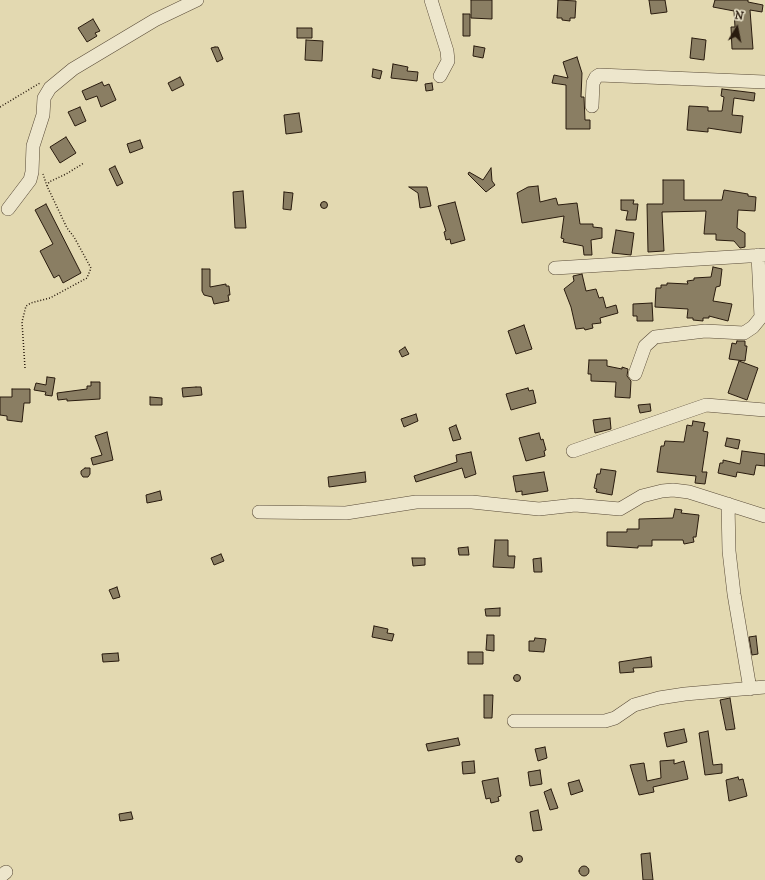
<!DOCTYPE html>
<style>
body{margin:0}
#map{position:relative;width:765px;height:880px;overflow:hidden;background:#e3d9b1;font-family:"IM FELL DW Pica",serif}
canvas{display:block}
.north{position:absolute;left:717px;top:8px;width:40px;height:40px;-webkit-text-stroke:3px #ede6cc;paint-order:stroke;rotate:10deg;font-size:11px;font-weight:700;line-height:16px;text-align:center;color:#291b0e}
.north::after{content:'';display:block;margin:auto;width:14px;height:18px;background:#291b0e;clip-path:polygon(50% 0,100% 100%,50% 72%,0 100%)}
</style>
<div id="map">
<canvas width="765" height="880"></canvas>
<div class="north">N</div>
</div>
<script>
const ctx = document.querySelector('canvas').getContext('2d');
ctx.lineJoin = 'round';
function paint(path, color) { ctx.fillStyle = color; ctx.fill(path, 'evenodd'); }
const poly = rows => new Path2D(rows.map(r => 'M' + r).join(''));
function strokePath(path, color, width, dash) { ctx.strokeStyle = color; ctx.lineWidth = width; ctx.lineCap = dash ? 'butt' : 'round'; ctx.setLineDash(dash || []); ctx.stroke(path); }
const building = poly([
 [471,0,492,0,492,19,471,18,471,0],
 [558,0,576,1,575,18,570,18,570,21,562,20,562,18,557,18,558,0],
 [649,0,665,0,667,12,651,14,649,0],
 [715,0,748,0,748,2,763,5,762,12,750,10,753,49,732,49,731,27,735,27,734,11,713,7,715,0],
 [463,14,470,14,470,36,463,36,463,14],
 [93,19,100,31,95,33,97,36,87,42,78,28,93,19],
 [297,28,312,28,312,38,297,38,297,28],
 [692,38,706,40,704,60,690,58,692,38],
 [306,40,323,41,322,61,305,60,306,40],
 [474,46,485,48,483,58,473,56,474,46],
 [215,47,218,47,223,59,217,62,211,48,215,47],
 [577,57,582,73,581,97,584,97,585,120,590,120,590,129,566,129,566,85,552,83,554,75,568,78,563,62,577,57],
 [393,64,408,67,407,71,418,72,417,81,391,78,393,64],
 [373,69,382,71,380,79,372,77,373,69],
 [180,77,184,85,172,91,168,83,180,77],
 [102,82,104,86,109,84,116,100,101,107,97,96,86,100,82,91,102,82],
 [432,83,433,90,426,91,425,84,432,83],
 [722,89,755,93,754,101,734,98,732,115,743,116,741,133,708,128,708,132,687,130,689,106,708,107,708,111,722,111,724,97,721,96,722,89],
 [80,107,86,121,75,126,68,112,80,107],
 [299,113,302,132,286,134,284,115,299,113],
 [66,137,76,153,60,163,50,147,66,137],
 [140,140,143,148,130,153,127,144,140,140],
 [115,166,123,183,117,186,109,169,115,166],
 [491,168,492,181,495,185,486,192,468,174,469,172,483,180,491,168],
 [663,180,684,180,684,200,722,200,724,190,748,194,748,196,756,197,755,211,738,210,737,228,745,233,745,247,740,248,734,241,716,240,716,234,704,234,706,211,662,212,664,251,648,252,647,204,663,204,663,180],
 [538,186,540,202,556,198,558,205,577,203,580,224,593,224,593,227,602,228,602,238,591,240,592,255,584,255,583,246,563,242,564,239,561,238,564,216,522,223,517,193,528,187,538,186],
 [409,187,427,187,431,206,420,208,418,193,409,187],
 [243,191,246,228,235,228,233,192,243,191],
 [284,192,293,193,291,210,283,209,284,192],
 [621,200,634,200,633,204,638,204,636,220,626,220,628,211,621,210,621,200],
 '320.5 205a3.5 3.5 0 1 1 7 0a3.5 3.5 0 1 1-7 0Z',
 [455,202,465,240,451,244,450,239,446,240,444,232,446,231,438,206,455,202],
 [46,204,81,273,63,283,59,275,54,278,40,251,53,244,35,210,46,204],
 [616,230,634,233,631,255,612,253,616,230],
 [713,267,722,269,720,286,716,287,713,301,732,304,728,321,709,316,709,318,703,318,703,321,693,320,693,318,687,318,688,309,655,307,656,288,661,288,661,285,667,285,667,283,688,284,687,281,694,280,694,278,711,277,713,267],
 [202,269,210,269,210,287,226,284,226,286,229,286,230,295,228,295,229,301,214,304,212,297,204,295,202,291,202,269],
 [582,274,586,291,596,289,599,298,603,297,606,308,616,305,618,313,600,318,601,323,592,324,593,328,585,330,584,328,576,329,571,307,564,289,574,281,573,276,582,274],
 [652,303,653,321,637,321,637,316,633,316,633,304,652,303],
 [524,325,532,349,516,354,508,331,524,325],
 [737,341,745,341,745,346,747,346,745,361,729,359,732,343,736,344,737,341],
 [405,347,409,354,402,357,399,351,405,347],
 [589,360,607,360,607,366,622,369,622,367,628,369,627,376,631,381,630,398,615,397,616,382,591,381,591,374,588,374,589,360],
 [739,361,758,368,747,400,728,393,739,361],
 [47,377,55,378,52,396,45,395,46,392,34,390,36,383,46,385,47,377],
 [91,382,100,382,100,399,67,401,67,399,58,400,57,393,87,389,87,386,91,386,91,382],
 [196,387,201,387,202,395,183,397,182,388,196,387],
 [528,388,529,391,533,390,536,403,511,410,506,394,528,388],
 [12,389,30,389,30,403,24,403,22,422,7,420,7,416,0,415,0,397,12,397,12,389],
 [150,397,162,398,162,405,150,405,150,397],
 [650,404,651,411,640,413,638,405,650,404],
 [416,414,418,421,404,427,401,419,416,414],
 [610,418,611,429,595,433,593,420,610,418],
 [693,421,705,423,703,431,708,432,702,472,707,472,705,484,695,483,696,476,657,472,661,446,664,446,665,441,684,442,687,425,692,426,693,421],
 [456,425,461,439,453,441,449,428,456,425],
 [107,432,113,460,93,465,91,458,102,455,95,436,107,432],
 [539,433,541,440,543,439,546,450,544,451,545,456,526,461,519,438,539,433],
 [727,438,740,440,738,449,725,446,727,438],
 [742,451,765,454,765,466,756,465,754,475,737,472,736,477,718,473,720,463,723,463,723,460,740,464,742,451],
 [471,452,476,474,465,478,462,468,416,482,414,476,457,462,456,455,471,452],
 [85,468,90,468,90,474,88,477,83,477,81,474,81,471,85,468],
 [601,469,616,471,612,495,596,492,597,489,594,488,597,474,600,474,601,469],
 [365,472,366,482,329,487,328,477,365,472],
 [544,472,548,491,522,495,522,491,516,492,513,476,544,472],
 [160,491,162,500,147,503,146,495,160,491],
 [675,509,682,510,681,513,699,515,696,537,693,537,694,542,684,544,683,540,652,540,652,546,638,546,638,548,607,546,607,532,627,532,627,529,639,529,639,519,673,518,675,509],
 [495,540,508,540,508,556,515,556,514,568,493,567,495,540],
 [468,547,469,555,459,555,458,548,468,547],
 [221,554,224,561,214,565,211,558,221,554],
 [412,558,425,558,425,565,413,566,412,558],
 [541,558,542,572,534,572,533,559,541,558],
 [117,587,120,597,113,599,109,590,117,587],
 [500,608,500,616,486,616,485,609,500,608],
 [374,626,388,629,387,633,394,634,392,641,372,637,374,626],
 [487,635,494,635,494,651,486,650,487,635],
 [756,636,758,654,752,655,749,637,756,636],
 [535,638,546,639,544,652,529,651,529,641,534,641,535,638],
 [468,652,483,652,483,664,468,664,468,652],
 [118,653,119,661,103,662,102,654,118,653],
 [651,657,652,667,633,668,634,672,620,673,619,662,651,657],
 '513.5 678a3.5 3.5 0 1 1 7 0a3.5 3.5 0 1 1-7 0Z',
 [484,695,493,695,492,718,484,718,484,695],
 [730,698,735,729,726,730,720,700,730,698],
 [684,729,687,742,667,747,664,733,684,729],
 [708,731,713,765,722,764,722,773,705,775,699,733,708,731],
 [458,738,460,745,428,751,426,744,458,738],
 [545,747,547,758,538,761,535,749,545,747],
 [674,760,674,764,684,761,688,779,653,787,654,792,639,795,630,765,644,763,647,781,661,778,660,761,674,760],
 [474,761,475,773,463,774,462,762,474,761],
 [540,770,542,784,530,786,528,772,540,770],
 [738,777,739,780,743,779,747,796,729,801,726,780,738,777],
 [498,778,501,796,498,797,499,801,491,803,490,798,486,799,482,781,498,778],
 [579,780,583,791,571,795,568,783,579,780],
 [551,789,558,808,550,810,544,792,551,789],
 [538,810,542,830,533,831,530,812,538,810],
 [131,812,133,819,120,821,119,814,131,812],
 [650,853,653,880,643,880,641,854,650,853],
 '515.5 859a3.5 3.5 0 1 1 7 0a3.5 3.5 0 1 1-7 0Z',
 '579 871a5 5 0 1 1 10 0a5 5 0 1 1-10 0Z'
]);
paint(building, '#8a7e63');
strokePath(building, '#291b0e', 1);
const minor = poly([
 [431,0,447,51,448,61,440,76],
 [592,106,593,83,596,77,599,75,765,82],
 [8,209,30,180,32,172,33,146,43,115,44,98,50,88,73,69,155,20,197,0],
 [555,268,765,255],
 [635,374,645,346,655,337,705,331,744,333,753,327,761,317,758,255],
 [573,451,706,405,765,410],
 [728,504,729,551,734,594,750,689],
 [259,512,346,513,416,502,472,502,539,509,575,505,620,509,642,496,662,491,673,490,689,492,765,516],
 [514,721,605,721,615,718,634,705,659,698,685,694,765,687],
 [0,877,6,872]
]);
strokePath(minor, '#584a37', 14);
strokePath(poly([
 [0,107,40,83],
 [47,186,49,182,66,174,84,163],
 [25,368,22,322,26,306,31,303,50,298,87,278,91,268,74,237,67,228,47,186,43,174]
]), '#291b0e', 1.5, [1, 2]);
strokePath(minor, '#ede6cc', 13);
</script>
